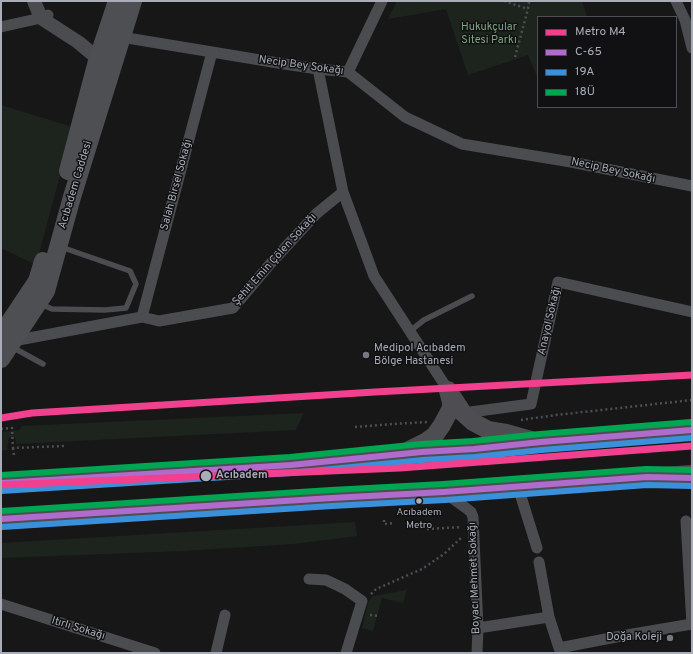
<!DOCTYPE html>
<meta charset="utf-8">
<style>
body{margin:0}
#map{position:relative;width:693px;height:654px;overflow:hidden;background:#171717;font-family:Overpass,sans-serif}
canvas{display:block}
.frame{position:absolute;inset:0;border:2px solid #a8adb8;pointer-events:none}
.legend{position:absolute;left:537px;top:16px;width:140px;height:92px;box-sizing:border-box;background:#111113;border:1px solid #4d4f55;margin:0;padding:5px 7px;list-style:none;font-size:12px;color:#a8adb8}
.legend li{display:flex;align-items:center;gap:8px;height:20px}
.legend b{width:20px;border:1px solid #4d4f55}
</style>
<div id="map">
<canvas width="693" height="654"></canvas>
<div class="frame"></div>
<ul class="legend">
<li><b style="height:5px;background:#f1408d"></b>Metro M4</li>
<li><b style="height:5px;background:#b06ccc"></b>C-65</li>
<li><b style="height:5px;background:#3a90db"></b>19A</li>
<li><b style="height:5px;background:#00a651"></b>18Ü</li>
</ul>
</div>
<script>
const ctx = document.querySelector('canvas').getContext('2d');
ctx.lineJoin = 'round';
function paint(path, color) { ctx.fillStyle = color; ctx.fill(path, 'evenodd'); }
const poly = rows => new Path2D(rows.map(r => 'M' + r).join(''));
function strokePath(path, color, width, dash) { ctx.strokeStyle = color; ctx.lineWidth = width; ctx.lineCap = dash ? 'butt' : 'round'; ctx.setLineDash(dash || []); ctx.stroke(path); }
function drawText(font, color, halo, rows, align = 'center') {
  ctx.font = font + ' Overpass,sans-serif'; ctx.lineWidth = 3; ctx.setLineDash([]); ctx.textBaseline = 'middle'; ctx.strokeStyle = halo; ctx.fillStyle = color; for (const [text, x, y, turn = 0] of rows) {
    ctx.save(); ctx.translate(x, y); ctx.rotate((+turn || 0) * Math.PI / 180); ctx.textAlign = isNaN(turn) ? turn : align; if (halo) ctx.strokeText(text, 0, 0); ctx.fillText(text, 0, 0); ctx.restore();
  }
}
paint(poly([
 [397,1,582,1,587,17,538,17,538,79,528,55,468,75,446,9,388,19],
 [1,105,73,127,36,265,1,248],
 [304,413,296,430,16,444,15,437,9,437,7,450,1,451,1,432,19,430,22,426],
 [355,522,357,536,293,544,183,551,1,558,1,543],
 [407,590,403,603,382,598,373,631,362,628,368,603,373,596]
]), '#1d241e');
strokePath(poly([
 [504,1,528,9],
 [515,57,528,9,529,1],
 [521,420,556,415,692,400],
 [355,427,393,424,427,422],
 [1,429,12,428,13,448,65,446],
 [13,448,14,455],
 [384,520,384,524,394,523],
 [427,529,462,527],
 [371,594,376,589,422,569,444,554,462,537],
 [370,615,379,616]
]), '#4d4e52', 2.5, [2, 3]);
strokePath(poly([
 [41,304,52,309,105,310,126,308,136,284,130,271,61,247],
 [410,331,424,320,472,296],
 [12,347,43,364]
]), '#4b4c50', 5.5);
strokePath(poly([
 [676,1,685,20,692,48],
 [1,27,41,18,48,15],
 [117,38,121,37,212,52,278,63,318,69,348,72,405,117,462,144,571,162,692,186],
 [318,69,343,192,374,276,448,390],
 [348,72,382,1],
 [142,317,212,52],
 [13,341,142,317,159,321,233,308,271,263,316,214,343,192],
 [463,413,531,404,558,282,692,312],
 [518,487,537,548],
 [445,493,466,508,471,512,473,517,478,628,477,653],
 [686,521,692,625],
 [539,562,549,617,559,648,621,636,692,624],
 [309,579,326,580,345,589,362,601,346,653],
 [1,604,155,653],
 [478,628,549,617],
 [216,653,225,615]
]), '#4b4c50', 11);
strokePath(poly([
 [34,1,41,18,78,42,95,56,97,61]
]), '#4b4c50', 14);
strokePath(poly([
 [68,171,97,61,117,1],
 [1,335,37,281,43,261],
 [1,359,46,291,72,197,133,1]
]), '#4d4f52', 18);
strokePath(poly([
 [448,390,463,413,473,422,488,430,506,433,531,440],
 [407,451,427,441,435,435,442,425,451,408,451,402,448,391],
 [1,483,291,465,422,452,474,449,541,442,692,430],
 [1,519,332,498,444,492,647,477,692,474]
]), '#4e4e52', 18);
strokePath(poly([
 [1,483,291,465,422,452,474,449,541,442,692,430],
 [1,519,332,498,444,492,647,477,692,478]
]), '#b06ccc', 6);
strokePath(poly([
 [1,491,291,473,423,460,475,457,542,450,692,438],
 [2,527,332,506,445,500,647,485,692,486]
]), '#3a90db', 6);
strokePath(poly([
 [1,475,290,457,421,444,473,441,540,434,691,422],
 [1,511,331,490,443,484,646,469,692,470]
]), '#00a651', 6);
strokePath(poly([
 [1,418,32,413,375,392,692,375],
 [1,485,400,468,692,446]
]), '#f1408d', 7);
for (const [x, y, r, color] of [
 [366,355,4,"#757880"],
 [206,476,6,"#a8adb8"],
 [419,501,3.5,"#a8adb8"],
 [670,638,4,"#757880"]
]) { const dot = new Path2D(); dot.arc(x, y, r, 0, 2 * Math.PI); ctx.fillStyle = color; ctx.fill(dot); strokePath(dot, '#111113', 1.5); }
drawText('10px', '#a8adb8', '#111113', [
 ["Acıbadem",419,513],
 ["Metro",419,526]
]);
drawText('11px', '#7fa381', '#111113', [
 ["Hukukçular",489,28],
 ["Sitesi Parkı",489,41]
]);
drawText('11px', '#a8adb8', '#111113', [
 ["Necip Bey Sokağı",301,66,8],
 ["Necip Bey Sokağı",613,171,12],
 ["Acıbadem Caddesi",76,185,-73],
 ["Salah Birsel Sokağı",177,185,-75],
 ["Şehit Emin Çölen Sokağı",275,260,-48],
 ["Anayol Sokağı",550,321,-77],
 ["Boyacı Mehmet Sokağı",475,578,-92],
 ["Itırlı Sokağı",78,629,17]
]);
drawText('11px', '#a8adb8', '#111113', [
 ["Medipol Acıbadem",374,349],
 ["Bölge Hastanesi",374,362],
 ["Doğa Koleji",662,638,"right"]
], 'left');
drawText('bold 11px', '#a8adb8', '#111113', [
 ["Acıbadem",216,476]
], 'left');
</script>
